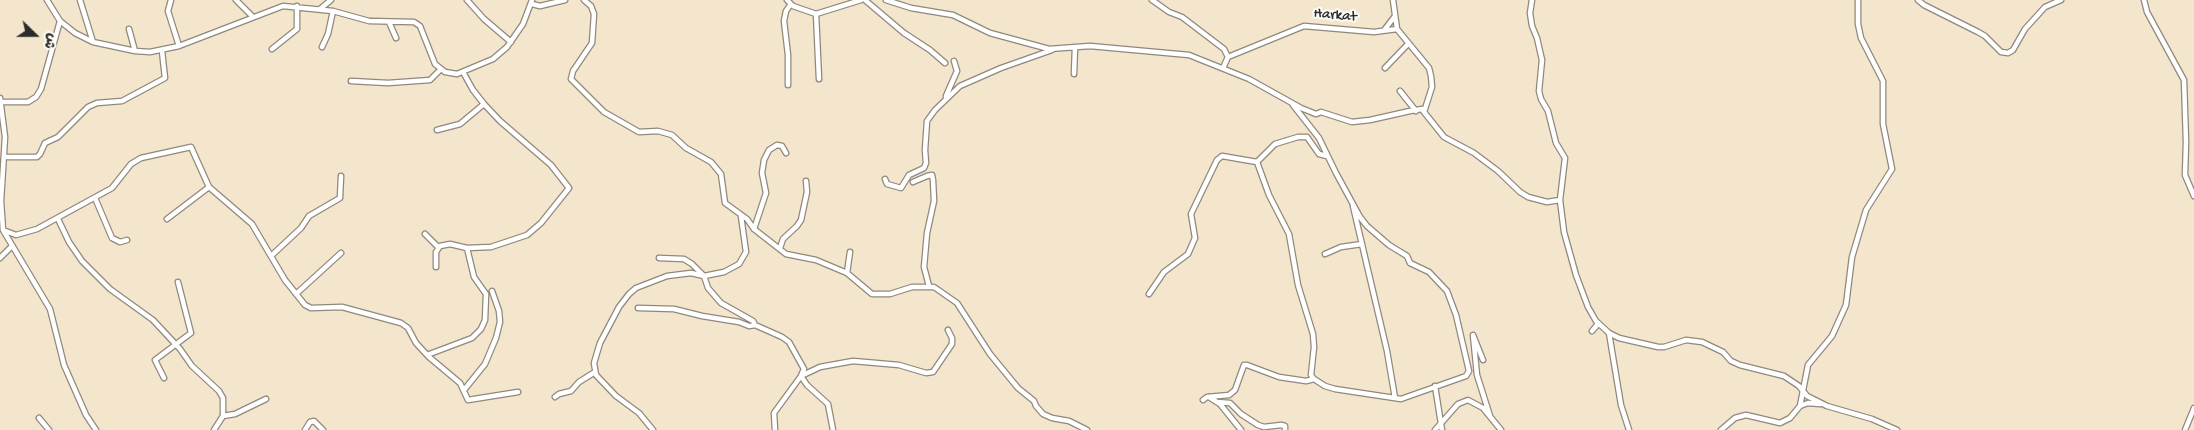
<!DOCTYPE html>
<meta charset="utf-8">
<style>
body{margin:0}
#map{position:relative;width:2194px;height:430px;overflow:hidden;background:#f4e5cd;font-family:"Gochi Hand","Playpen Sans Arabic",sans-serif}
canvas{display:block}
.north{position:absolute;left:10px;top:10px;width:50px;height:50px;-webkit-text-stroke:4px #fdfcf7;paint-order:stroke;rotate:112deg;font-size:14px;font-weight:700;line-height:20px;text-align:center;color:#2b2b2b}
.north::after{content:'';display:block;margin:auto;width:18px;height:22px;background:#2b2b2b;clip-path:polygon(50% 0,100% 100%,50% 72%,0 100%)}
</style>
<div id="map">
<canvas width="2194" height="430"></canvas>
<div class="north">ش</div>
</div>
<script>
const ctx = document.querySelector('canvas').getContext('2d');
ctx.lineJoin = 'round';
const poly = rows => new Path2D(rows.map(r => 'M' + r).join(''));
function strokePath(path, color, width, dash) { ctx.strokeStyle = color; ctx.lineWidth = width; ctx.lineCap = dash ? 'butt' : 'round'; ctx.setLineDash(dash || []); ctx.stroke(path); }
function drawText(font, color, halo, rows, align = 'center') {
  ctx.font = font + ' "Gochi Hand",sans-serif'; ctx.lineWidth = 4; ctx.setLineDash([]); ctx.textBaseline = 'middle'; ctx.strokeStyle = halo; ctx.fillStyle = color; for (const [text, x, y, turn = 0] of rows) {
    ctx.save(); ctx.translate(x, y); ctx.rotate((+turn || 0) * Math.PI / 180); ctx.textAlign = isNaN(turn) ? turn : align; if (halo) ctx.strokeText(text, 0, 0); ctx.fillText(text, 0, 0); ctx.restore();
  }
}
const street = poly([
 [47,0,60,21,75,33,93,42,135,51,150,52,179,46,283,6,333,11,369,21,414,22,420,26,435,64,445,72,457,74,493,59,507,47,523,24,532,0],
 [80,0,93,42],
 [171,0,168,11,179,46],
 [236,0,253,17],
 [467,0,484,19,511,42],
 [584,0,591,6,594,14,592,43,573,71,571,79,604,112,639,132,658,131,672,135,686,148,711,162,721,174,725,203,747,219,754,229,786,254,816,260,847,273,872,294,890,294,912,287,934,287,957,303,990,354,1018,388,1034,401,1036,406,1043,414,1052,418,1069,421,1087,430],
 [787,0,793,6,816,14,861,0],
 [865,0,904,33,930,50,945,63],
 [886,0,911,8,953,15,990,33,1049,49,1090,46,1189,55,1249,79,1301,108,1316,114,1321,112,1352,122,1370,120,1410,111,1422,109,1424,112,1432,87,1431,76,1429,68,1397,29,1393,0],
 [1152,0,1169,12,1182,17,1224,49,1228,57],
 [1532,0,1530,13,1532,26,1537,38,1542,60,1539,91,1541,99,1548,111,1556,143,1565,158,1560,200,1564,232,1576,275,1588,307,1596,321,1609,333,1619,338,1658,347,1664,347,1686,340,1702,342,1723,352,1731,361,1740,365,1784,376,1799,386,1807,396,1827,406,1872,419,1897,430],
 [1918,0,1924,5,1978,32,1985,36,2001,52,2008,53,2013,50,2025,29,2045,7,2061,0],
 [2144,0,2147,12,2184,80,2186,142,2185,175,2194,196],
 [532,4,540,6,565,0],
 [320,9,331,0],
 [816,14,819,79],
 [389,22,396,38],
 [129,29,135,51],
 [1385,29,1395,16],
 [322,47,328,34,333,11],
 [272,49,297,29,297,6],
 [1223,68,1228,57,1304,26,1374,32,1397,29],
 [1385,68,1408,44],
 [1074,74,1075,48],
 [351,81,388,83,430,80,440,70],
 [788,85,788,55,784,21,786,11,791,4],
 [1400,91,1416,111],
 [0,98,5,137,1,201,3,230,50,309,64,365,86,415,96,430],
 [946,99,946,96,957,71,954,61],
 [0,102,28,102,36,97,41,89,60,21],
 [1424,112,1444,137,1474,153,1498,171,1520,192,1528,197,1547,202,1560,200],
 [437,130,460,124,484,104],
 [4,157,37,157,40,154,45,143,58,137,88,107,97,103,122,101,165,78,162,51],
 [885,179,887,184,901,188,909,175,924,168,926,163,925,150,927,121,935,110,960,86,1001,68,1052,50],
 [913,182,927,176,932,175,933,180,934,201,927,233,924,267,929,286],
 [95,198,112,238,120,242,127,240],
 [1353,206,1387,351,1395,398],
 [58,219,69,242,82,261,110,289,153,320,180,349,192,366,219,391,223,398,223,416,214,430],
 [167,219,209,187],
 [754,229,766,193,762,173,764,160,769,150,777,145,782,146,786,153],
 [3,230,16,235,37,229,112,188,131,164,141,158,191,147,209,187,252,224,285,280,305,305,311,308,342,307,401,323,408,328,416,343,429,357,460,383,468,400,518,392],
 [425,234,438,247],
 [780,248,783,239,797,226,801,220,807,192,806,181],
 [1325,254,1341,247,1362,244],
 [271,256,301,228,309,216,340,198,341,176],
 [0,258,12,246],
 [659,258,684,259,692,264,704,276,708,288,721,303,753,321,755,325,782,337,789,342,804,369,801,376,774,413,775,430],
 [436,267,436,252,440,246,450,244,467,248],
 [847,273,850,252],
 [296,294,341,253],
 [1149,294,1164,272,1188,254,1195,238,1191,214,1217,160,1222,156,1257,162],
 [638,308,674,309,702,316,739,322,749,326,755,325],
 [1592,331,1598,324],
 [1609,333,1621,405,1629,430],
 [427,355,472,338,481,329,485,320,486,294,474,277,467,248,491,247,527,235,541,223,569,188,551,165,500,121,484,104,473,90,463,72],
 [1483,360,1473,335,1477,375,1490,416],
 [164,378,155,360,191,333,178,282],
 [1314,379,1311,375,1314,347,1313,334,1298,285,1289,234,1269,195,1257,162,1275,144,1298,137,1307,137,1319,154,1327,156],
 [1435,386,1442,430],
 [464,390,485,364,496,338,500,322,499,311,492,291],
 [555,397,559,394,571,391,579,382,595,372],
 [1209,397,1220,404,1241,430],
 [1203,400,1207,397,1229,395,1235,390,1244,365,1247,365,1279,377,1306,381,1314,379,1325,386,1335,389,1401,399,1466,376,1469,371,1456,315,1447,291,1429,272,1410,263,1407,256,1389,245,1367,226,1360,217,1336,173,1319,138,1293,105],
 [1217,402,1230,403,1241,414,1258,425,1264,427,1281,425,1285,426,1285,430],
 [1800,406,1808,403,1820,404],
 [223,416,235,414,266,399],
 [39,418,49,430],
 [305,430,310,422,314,421,323,430],
 [653,430,639,413,616,396,596,375,594,363,600,343,619,307,629,294,636,288,667,276,691,273,704,276,724,272,739,264,746,252,741,216],
 [833,430,828,404,807,385,801,376,820,367,853,361,899,365,926,373,933,372,952,344,952,338,948,330],
 [1435,430,1458,404,1468,400,1483,408,1501,430],
 [1721,430,1735,418,1746,415,1780,423,1790,418,1800,406,1808,365,1832,336,1846,305,1852,257,1866,210,1892,169,1883,124,1883,81,1861,38,1858,24,1858,0],
 [2185,430,2194,408]
]);
strokePath(street, '#90887c', 7);
strokePath(street, '#fff', 4.5);
drawText('15px', '#2b2b2b', '#fdfcf7', [
 ["Harkat",1335,16,5]
]);
</script>
